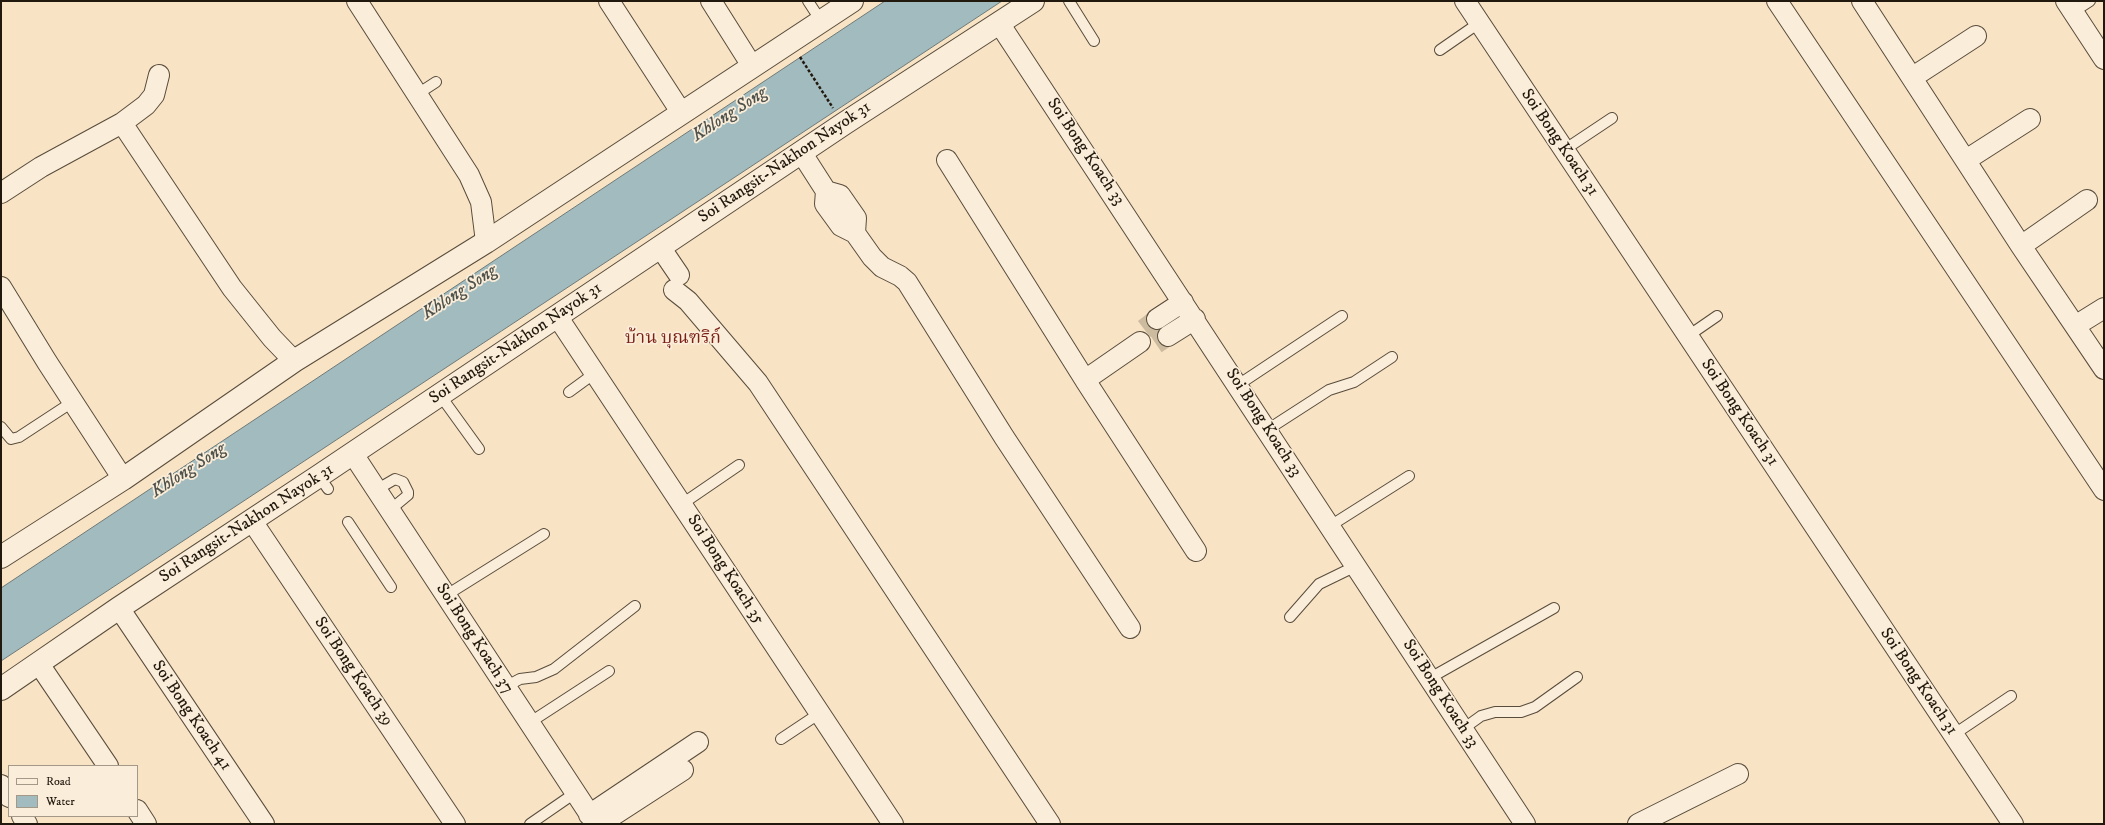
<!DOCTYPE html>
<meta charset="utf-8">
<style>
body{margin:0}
#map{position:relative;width:2105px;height:825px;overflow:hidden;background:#f8e3c5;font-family:"IM FELL DW Pica",serif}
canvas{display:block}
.frame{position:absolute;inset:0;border:2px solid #22190e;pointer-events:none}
.legend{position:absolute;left:8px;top:765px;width:130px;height:52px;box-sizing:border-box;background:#faedd9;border:1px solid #a49888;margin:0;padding:5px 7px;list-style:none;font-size:12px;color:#22190e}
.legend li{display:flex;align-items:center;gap:8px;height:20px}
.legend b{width:20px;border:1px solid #a49888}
</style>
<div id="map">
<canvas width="2105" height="825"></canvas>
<div class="frame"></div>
<ul class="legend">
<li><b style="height:5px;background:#faedd9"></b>Road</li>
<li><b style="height:11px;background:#a2bbbf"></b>Water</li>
</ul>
</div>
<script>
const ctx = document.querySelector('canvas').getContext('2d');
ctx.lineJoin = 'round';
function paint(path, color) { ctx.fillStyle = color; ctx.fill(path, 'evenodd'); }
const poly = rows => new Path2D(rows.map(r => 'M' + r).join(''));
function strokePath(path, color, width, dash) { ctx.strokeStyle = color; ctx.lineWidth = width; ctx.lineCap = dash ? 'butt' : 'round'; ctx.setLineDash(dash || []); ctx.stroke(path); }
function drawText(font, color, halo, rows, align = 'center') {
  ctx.font = font + ' "IM FELL DW Pica","Noto Serif Thai",serif'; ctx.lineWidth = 3.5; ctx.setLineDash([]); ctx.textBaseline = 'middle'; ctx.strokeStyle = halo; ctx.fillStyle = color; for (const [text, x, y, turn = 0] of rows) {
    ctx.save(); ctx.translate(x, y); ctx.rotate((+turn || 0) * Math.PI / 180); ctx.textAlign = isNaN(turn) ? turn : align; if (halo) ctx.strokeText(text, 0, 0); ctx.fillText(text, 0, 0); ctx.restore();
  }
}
const water = poly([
 [885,1,1002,1,1,661,1,588,885,1]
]);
paint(water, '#a2bbbf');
strokePath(water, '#6f7a78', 1);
strokePath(poly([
 [1144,329,1157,319],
 [1156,344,1168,336]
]), '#cdbba0', 20, [20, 10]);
const service = poly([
 [808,1,821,21],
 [1069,1,1094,41],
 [2073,12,2090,1],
 [1440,50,1479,23],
 [416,95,436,82],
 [1564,150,1612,118],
 [1688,336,1717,316],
 [1238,385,1342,316],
 [569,392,595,373],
 [440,395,479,449],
 [1,427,11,439,19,437,74,401],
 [1267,430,1329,390,1354,382,1392,357],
 [319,476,328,489],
 [376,490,395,479,403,482,408,492,408,495,390,510],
 [682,504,739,465],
 [348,522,391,587],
 [1330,526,1409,476],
 [445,596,544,534],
 [1290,617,1319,584,1356,566],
 [1430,678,1554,608],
 [505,687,520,679,536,677,554,669,635,606],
 [529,723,609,671],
 [1463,729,1481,716,1495,712,1521,712,1535,707,1577,677],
 [1953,735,2011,696],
 [781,739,820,713],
 [530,824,575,793]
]);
const minor = poly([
 [357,1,469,175,481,202,486,242],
 [609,1,681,112],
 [711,1,752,66],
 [1465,1,2013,824],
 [1777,1,2104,490],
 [1862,1,2021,246,2104,369],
 [2066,1,2104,59],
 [999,23,1525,824],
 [1913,77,1976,36],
 [122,123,232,288,272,338,294,361],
 [801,152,826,191,825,204,841,226,855,233,872,257,882,267,900,276,907,282,1004,437,1130,628],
 [947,160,1085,380,1140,342],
 [1966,160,2030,119],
 [826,191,840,195,856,218,855,233],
 [1,193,41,167,122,123,146,105,154,95,159,75],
 [2021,246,2087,200],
 [660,247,679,275],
 [1,287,47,362,123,479],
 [674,290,688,301,758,383,1050,824],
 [557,316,893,824],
 [1157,319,1183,302],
 [2075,326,2104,308],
 [1168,336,1195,319],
 [1085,380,1196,551],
 [353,454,596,824],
 [252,521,455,824],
 [119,608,264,824],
 [39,664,108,766],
 [1,785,9,797],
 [137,810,146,824],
 [589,815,698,742],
 [22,816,27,824],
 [603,822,683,770],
 [1638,824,1738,774]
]);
const tertiary = poly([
 [1,557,123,479,294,361,486,242,852,1],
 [1,689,119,608,319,476,845,123,1033,1]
]);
strokePath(service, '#584c3c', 12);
strokePath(minor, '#584c3c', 22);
strokePath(tertiary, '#584c3c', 24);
strokePath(poly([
 [800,57,833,108]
]), '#22190e', 2.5, [3, 2]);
strokePath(service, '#faedd9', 10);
strokePath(minor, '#faedd9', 20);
strokePath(tertiary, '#faedd9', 22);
drawText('17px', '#22190e', '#faedd9', [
 ["Soi Bong Koach 31",1559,143,56],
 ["Soi Bong Koach 33",1085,152,56],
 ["Soi Rangsit-Nakhon Nayok 31",785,163,-34],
 ["Soi Rangsit-Nakhon Nayok 31",516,344,-34],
 ["Soi Bong Koach 31",1739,413,56],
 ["Soi Bong Koach 33",1263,423,57],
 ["Soi Rangsit-Nakhon Nayok 31",247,524,-33],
 ["Soi Bong Koach 35",725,570,57],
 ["Soi Bong Koach 37",474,639,57],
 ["Soi Bong Koach 39",353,672,56],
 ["Soi Bong Koach 31",1918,682,56],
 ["Soi Bong Koach 33",1440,694,57],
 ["Soi Bong Koach 41",191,716,56]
]);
drawText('italic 18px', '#4f524c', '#faedd9', [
 ["Khlong Song",730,115,-33],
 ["Khlong Song",460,293,-33],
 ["Khlong Song",189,471,-33]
]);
drawText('18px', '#7a1f14', '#faedd9', [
 ["บ้าน บุณฑริก์",673,339]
]);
</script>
